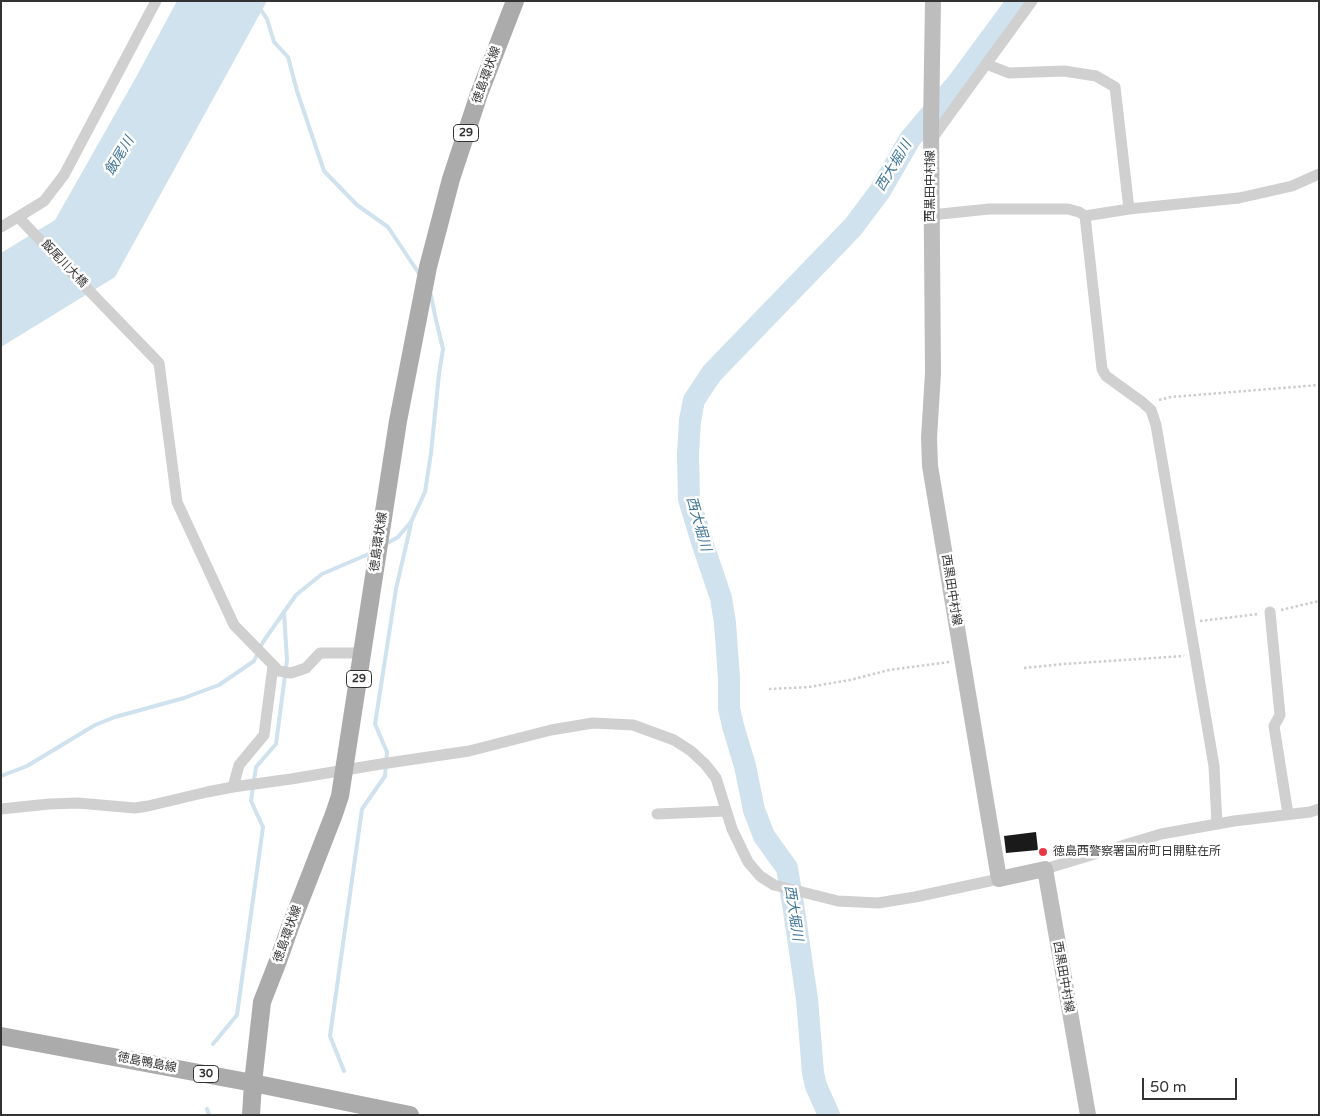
<!DOCTYPE html>
<meta charset="utf-8">
<style>
body{margin:0}
#map{position:relative;width:1320px;height:1116px;overflow:hidden;background:#fff;font-family:"Varela Round",sans-serif}
canvas{display:block}
.frame{position:absolute;inset:0;border:2px solid #333;pointer-events:none}
.scale{position:absolute;left:1142px;top:1078px;width:95px;height:22px;box-sizing:border-box;border:2px solid #333;border-top:0;padding-left:6px;font-size:15px;line-height:18px;white-space:nowrap;color:#333;-webkit-text-stroke:4px #fff;paint-order:stroke}
</style>
<div id="map">
<canvas width="1320" height="1116"></canvas>
<div class="frame"></div>
<div class="scale">50 m</div>
</div>
<script>
const ctx = document.querySelector('canvas').getContext('2d');
ctx.lineJoin = 'round';
function paint(path, color) { ctx.fillStyle = color; ctx.fill(path, 'evenodd'); }
const poly = rows => new Path2D(rows.map(r => 'M' + r).join(''));
function strokePath(path, color, width, dash) { ctx.strokeStyle = color; ctx.lineWidth = width; ctx.lineCap = dash ? 'butt' : 'round'; ctx.setLineDash(dash || []); ctx.stroke(path); }
function drawText(font, color, halo, rows, align = 'center') {
  ctx.font = font + ' "Varela Round","Noto Sans JP",sans-serif'; ctx.lineWidth = 5; ctx.setLineDash([]); ctx.textBaseline = 'middle'; ctx.strokeStyle = halo; ctx.fillStyle = color; for (const [text, x, y, turn = 0] of rows) {
    ctx.save(); ctx.translate(x, y); ctx.rotate((+turn || 0) * Math.PI / 180); ctx.textAlign = isNaN(turn) ? turn : align; if (halo) ctx.strokeText(text, 0, 0); ctx.fillText(text, 0, 0); ctx.restore();
  }
}
paint(poly([
 [177,1,267,1,115,277,1,347,1,253,55,220,135,79]
]), '#cfe2ee');
strokePath(poly([
 [255,1,267,19,274,42,288,57,297,91,324,171,357,205,388,227,420,275],
 [384,545,398,537,411,522,425,492,431,453,439,374,443,349,436,320,430,291],
 [1,776,27,766,95,725,115,717,184,698,219,685,254,661,263,642,296,595,322,574,371,553],
 [213,1044,237,1015,263,827,251,801,256,767,276,744,287,660,284,613],
 [344,1071,330,1036,362,809,385,776,387,752,375,724,396,589,411,524],
 [207,1109,209,1115]
]), '#cfe2ee', 4);
strokePath(poly([
 [829,1115,816,1086,813,1073,807,999,793,904,787,868,764,836,754,810,745,766,733,726,729,708,729,678,725,623,721,598,702,542,689,499,688,455,690,420,694,400,712,373,853,227,880,191,910,139,959,81,1018,1]
]), '#cfe2ee', 22);
paint(poly([
 [1036,832,1038,850,1006,853,1004,836]
]), '#1a1a1a');
strokePath(poly([
 [1159,400,1171,397,1319,385],
 [1281,610,1319,601],
 [1200,621,1259,614],
 [1024,668,1064,664,1184,656],
 [769,689,809,687,850,680,889,670,949,662]
]), '#cdcdcd', 2.5, [2.5, 2.5]);
strokePath(poly([
 [986,64,1009,73,1064,71,1096,76,1115,87,1129,209],
 [931,140,1032,1],
 [931,215,989,209,1068,209,1079,212,1085,216,1129,209,1239,198,1292,186,1319,174],
 [1085,216,1102,369,1106,376,1142,402,1151,410,1156,425,1214,766,1217,824],
 [18,217,44,201,64,175,156,1],
 [1,227,18,217,159,363,177,502,234,625,279,671,291,673,306,668,320,653,363,653],
 [1270,612,1280,715,1274,726,1288,814],
 [233,787,239,765,264,735,273,666],
 [1,809,49,804,78,803,135,808,148,806,207,792,233,787,291,779,381,764,469,751,551,730,593,723,633,725,674,740,691,751,705,764,716,778,732,829,748,862,760,876,774,885,838,901,878,903,915,897,999,879],
 [657,814,726,811],
 [1045,869,1161,834,1234,821,1310,812,1319,809]
]), '#d0d0d0', 11);
strokePath(poly([
 [933,1,931,125,933,373,929,438,930,466,999,879,1045,869,1088,1115]
]), '#bdbdbd', 16);
strokePath(poly([
 [1,1036,253,1083,410,1115],
 [251,1115,253,1083,262,1002,278,961,290,927,334,814,340,796,398,421,428,267,451,179,479,94,515,1]
]), '#ababab', 18);
for (const [x, y, r, color] of [
 [1043,852,5,"#e63946"]
]) { const dot = new Path2D(); dot.arc(x, y, r, 0, 2 * Math.PI); ctx.fillStyle = color; ctx.fill(dot); strokePath(dot, '#fff', 2); }
for (const [x, y, w] of [
 [466,133,25],
 [359,679,25],
 [206,1074,25]
]) { const box = new Path2D(); box.roundRect(x - w / 2, y - 8.5, w, 17, 4); ctx.fillStyle = '#fff'; ctx.fill(box); strokePath(box, '#333', 1); }
drawText('bold 11px', '#333', null, [
 ["29",466,133],
 ["29",359,679],
 ["30",206,1074]
]);
drawText('12px', '#333', '#fff', [
 ["徳島環状線",487,75,-70],
 ["西黒田中村線",931,186,-90],
 ["飯尾川大橋",64,264,46],
 ["徳島環状線",379,542,-82],
 ["西黒田中村線",951,590,81],
 ["徳島環状線",288,934,-70],
 ["西黒田中村線",1063,977,80],
 ["徳島鴨島線",147,1063,11]
]);
drawText('12px', '#333', '#fff', [
 ["徳島西警察署国府町日開駐在所",1053,852]
], 'left');
drawText('italic 14px', '#3f7597', '#fff', [
 ["飯尾川",120,156,-59],
 ["西大堀川",894,166,-59],
 ["西大堀川",698,524,74],
 ["西大堀川",793,913,81]
]);
</script>
